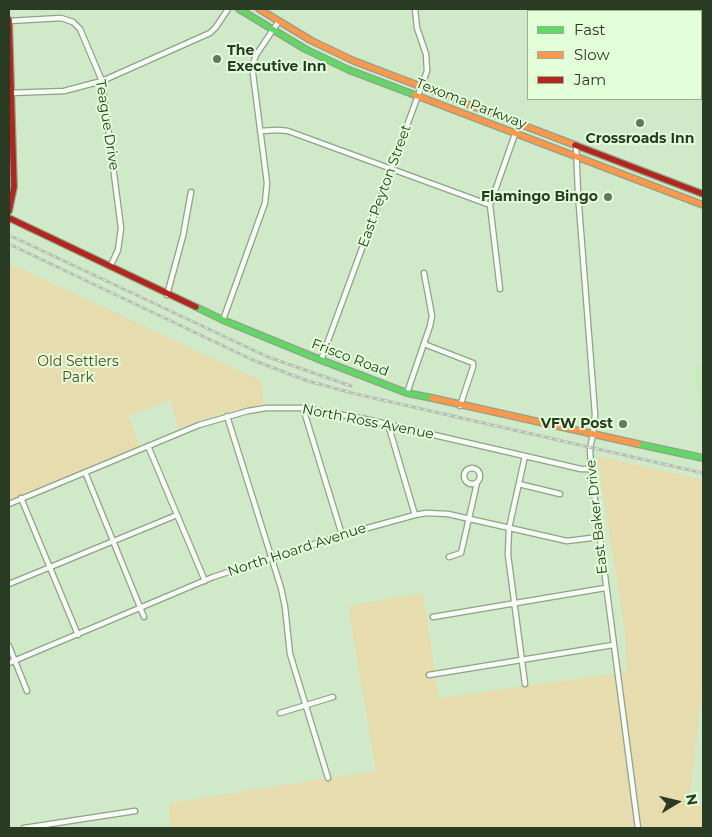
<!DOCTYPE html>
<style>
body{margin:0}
#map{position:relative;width:712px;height:837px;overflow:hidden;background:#d0e9c8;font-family:Montserrat,sans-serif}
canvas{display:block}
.frame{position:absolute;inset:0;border:10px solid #293b23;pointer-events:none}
.legend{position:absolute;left:527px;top:10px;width:175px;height:90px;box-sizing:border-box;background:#e3ffda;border:1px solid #99b191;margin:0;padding:6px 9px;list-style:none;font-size:15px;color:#293b23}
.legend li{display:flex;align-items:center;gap:10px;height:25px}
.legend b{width:25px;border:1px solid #99b191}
.north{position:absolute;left:652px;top:777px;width:50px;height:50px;-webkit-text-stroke:4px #e3ffda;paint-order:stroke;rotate:81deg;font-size:14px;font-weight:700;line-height:20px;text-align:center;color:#293b23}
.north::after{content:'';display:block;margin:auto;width:18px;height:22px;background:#293b23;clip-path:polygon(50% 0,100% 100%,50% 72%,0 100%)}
</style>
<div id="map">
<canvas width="712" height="837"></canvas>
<div class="frame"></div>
<ul class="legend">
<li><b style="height:6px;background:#63d668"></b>Fast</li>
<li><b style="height:6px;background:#ff974d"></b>Slow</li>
<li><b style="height:6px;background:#b3261e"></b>Jam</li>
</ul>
<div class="north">N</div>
</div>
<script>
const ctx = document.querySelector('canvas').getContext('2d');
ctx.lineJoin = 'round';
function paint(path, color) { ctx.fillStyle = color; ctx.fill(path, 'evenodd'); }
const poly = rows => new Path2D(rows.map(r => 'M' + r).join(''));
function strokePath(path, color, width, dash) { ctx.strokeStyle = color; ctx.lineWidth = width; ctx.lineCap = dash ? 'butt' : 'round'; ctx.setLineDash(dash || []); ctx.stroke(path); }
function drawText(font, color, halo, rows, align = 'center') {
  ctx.font = font + ' Montserrat,sans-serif'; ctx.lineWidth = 4; ctx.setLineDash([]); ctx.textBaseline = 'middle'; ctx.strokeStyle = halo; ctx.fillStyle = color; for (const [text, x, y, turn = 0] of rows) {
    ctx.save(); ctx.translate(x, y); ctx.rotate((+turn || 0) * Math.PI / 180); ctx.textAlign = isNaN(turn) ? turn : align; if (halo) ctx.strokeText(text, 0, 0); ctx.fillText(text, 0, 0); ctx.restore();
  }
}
paint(poly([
 [694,365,703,366,703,435]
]), '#c6edb9');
paint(poly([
 [9,263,261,381,264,404,209,417,178,429,171,400,128,416,140,446,9,500],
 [597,456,703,480,703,681,690,795,703,809,703,828,171,828,169,803,376,771,348,606,423,593,439,698,627,672,625,632]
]), '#e6dcae');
const street = poly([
 [9,21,61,18,73,22,80,29,102,81,121,228,118,250,110,267],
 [10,93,64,91,102,81,210,33,216,27,228,9],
 [260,131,278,130,288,131,490,205],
 [576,145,578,193,595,414,593,435,590,448,591,469,638,828],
 [500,289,490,205,515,134],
 [167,295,183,236,191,192],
 [223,320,265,203,267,183,253,74,253,64,256,55,279,21],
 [424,344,473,363,473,367,460,406],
 [321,360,427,71,426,54,417,28,415,9],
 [407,393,430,326,432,316,424,273],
 [303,408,342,535],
 [227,416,281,588,285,607,290,654,328,778],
 [388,424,415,515],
 [148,446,205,581],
 '464 476a8 8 0 1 1 16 0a8 8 0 1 1-16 0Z',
 [85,472,144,617],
 [519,484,560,494],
 [21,498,78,635],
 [9,504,199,425,248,411,266,408,303,408,365,419,581,469,591,469],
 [449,557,461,553,477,483],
 [9,584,177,515],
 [433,617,605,588],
 [9,646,27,691],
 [9,663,213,577,342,535,415,515,426,513,448,514,567,541,599,537],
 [429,675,613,645],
 [525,684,508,555,509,528,525,456],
 [280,713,333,697],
 [24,828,135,811]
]);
const fast = poly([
 [239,9,305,49,349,70,415,95],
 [196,307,223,320,321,360,407,393,432,398],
 [638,444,703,458]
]);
const slow = poly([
 [259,9,312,41,354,61,575,145],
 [415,95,703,205],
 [432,398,638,444]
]);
const jam = poly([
 [9,20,14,187,9,211],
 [575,145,703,194],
 [9,218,196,307]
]);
strokePath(street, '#8fa288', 7);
strokePath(fast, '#8fa288', 8);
strokePath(slow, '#8fa288', 8);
strokePath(jam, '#8fa288', 8);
strokePath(street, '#f8fcf7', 4.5);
strokePath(fast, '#63d668', 5.5);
strokePath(slow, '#ff974d', 5.5);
strokePath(jam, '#b3261e', 5.5);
const rail = poly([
 [9,235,268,357,351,386],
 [9,244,255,361,308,381,356,394,703,473]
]);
strokePath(rail, '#b7bdb5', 3);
strokePath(rail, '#e3ffda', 1, [4]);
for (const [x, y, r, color] of [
 [217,59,5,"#63785d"],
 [640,123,5,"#63785d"],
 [608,197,5,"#63785d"],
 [623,424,5,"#63785d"]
]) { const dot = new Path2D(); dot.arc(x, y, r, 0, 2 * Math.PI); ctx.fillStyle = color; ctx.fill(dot); strokePath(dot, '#e3ffda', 2); }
drawText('bold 14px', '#293b23', '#e3ffda', [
 ["The",227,51,"left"],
 ["Executive Inn",227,67,"left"],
 ["Crossroads Inn",640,139,"center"],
 ["Flamingo Bingo",598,197],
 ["VFW Post",613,424]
], 'right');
drawText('14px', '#293b23', '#e3ffda', [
 ["Texoma Parkway",471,104,21],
 ["Teague Drive",107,125,81],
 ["East Peyton Street",385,186,-70],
 ["Frisco Road",350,358,21],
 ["North Ross Avenue",368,422,11],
 ["East Baker Drive",597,517,-96],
 ["North Hoard Avenue",297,550,-18]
]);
drawText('14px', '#5b4623', '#e3ffda', [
 ["Old Settlers",78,362],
 ["Park",78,378]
]);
</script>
